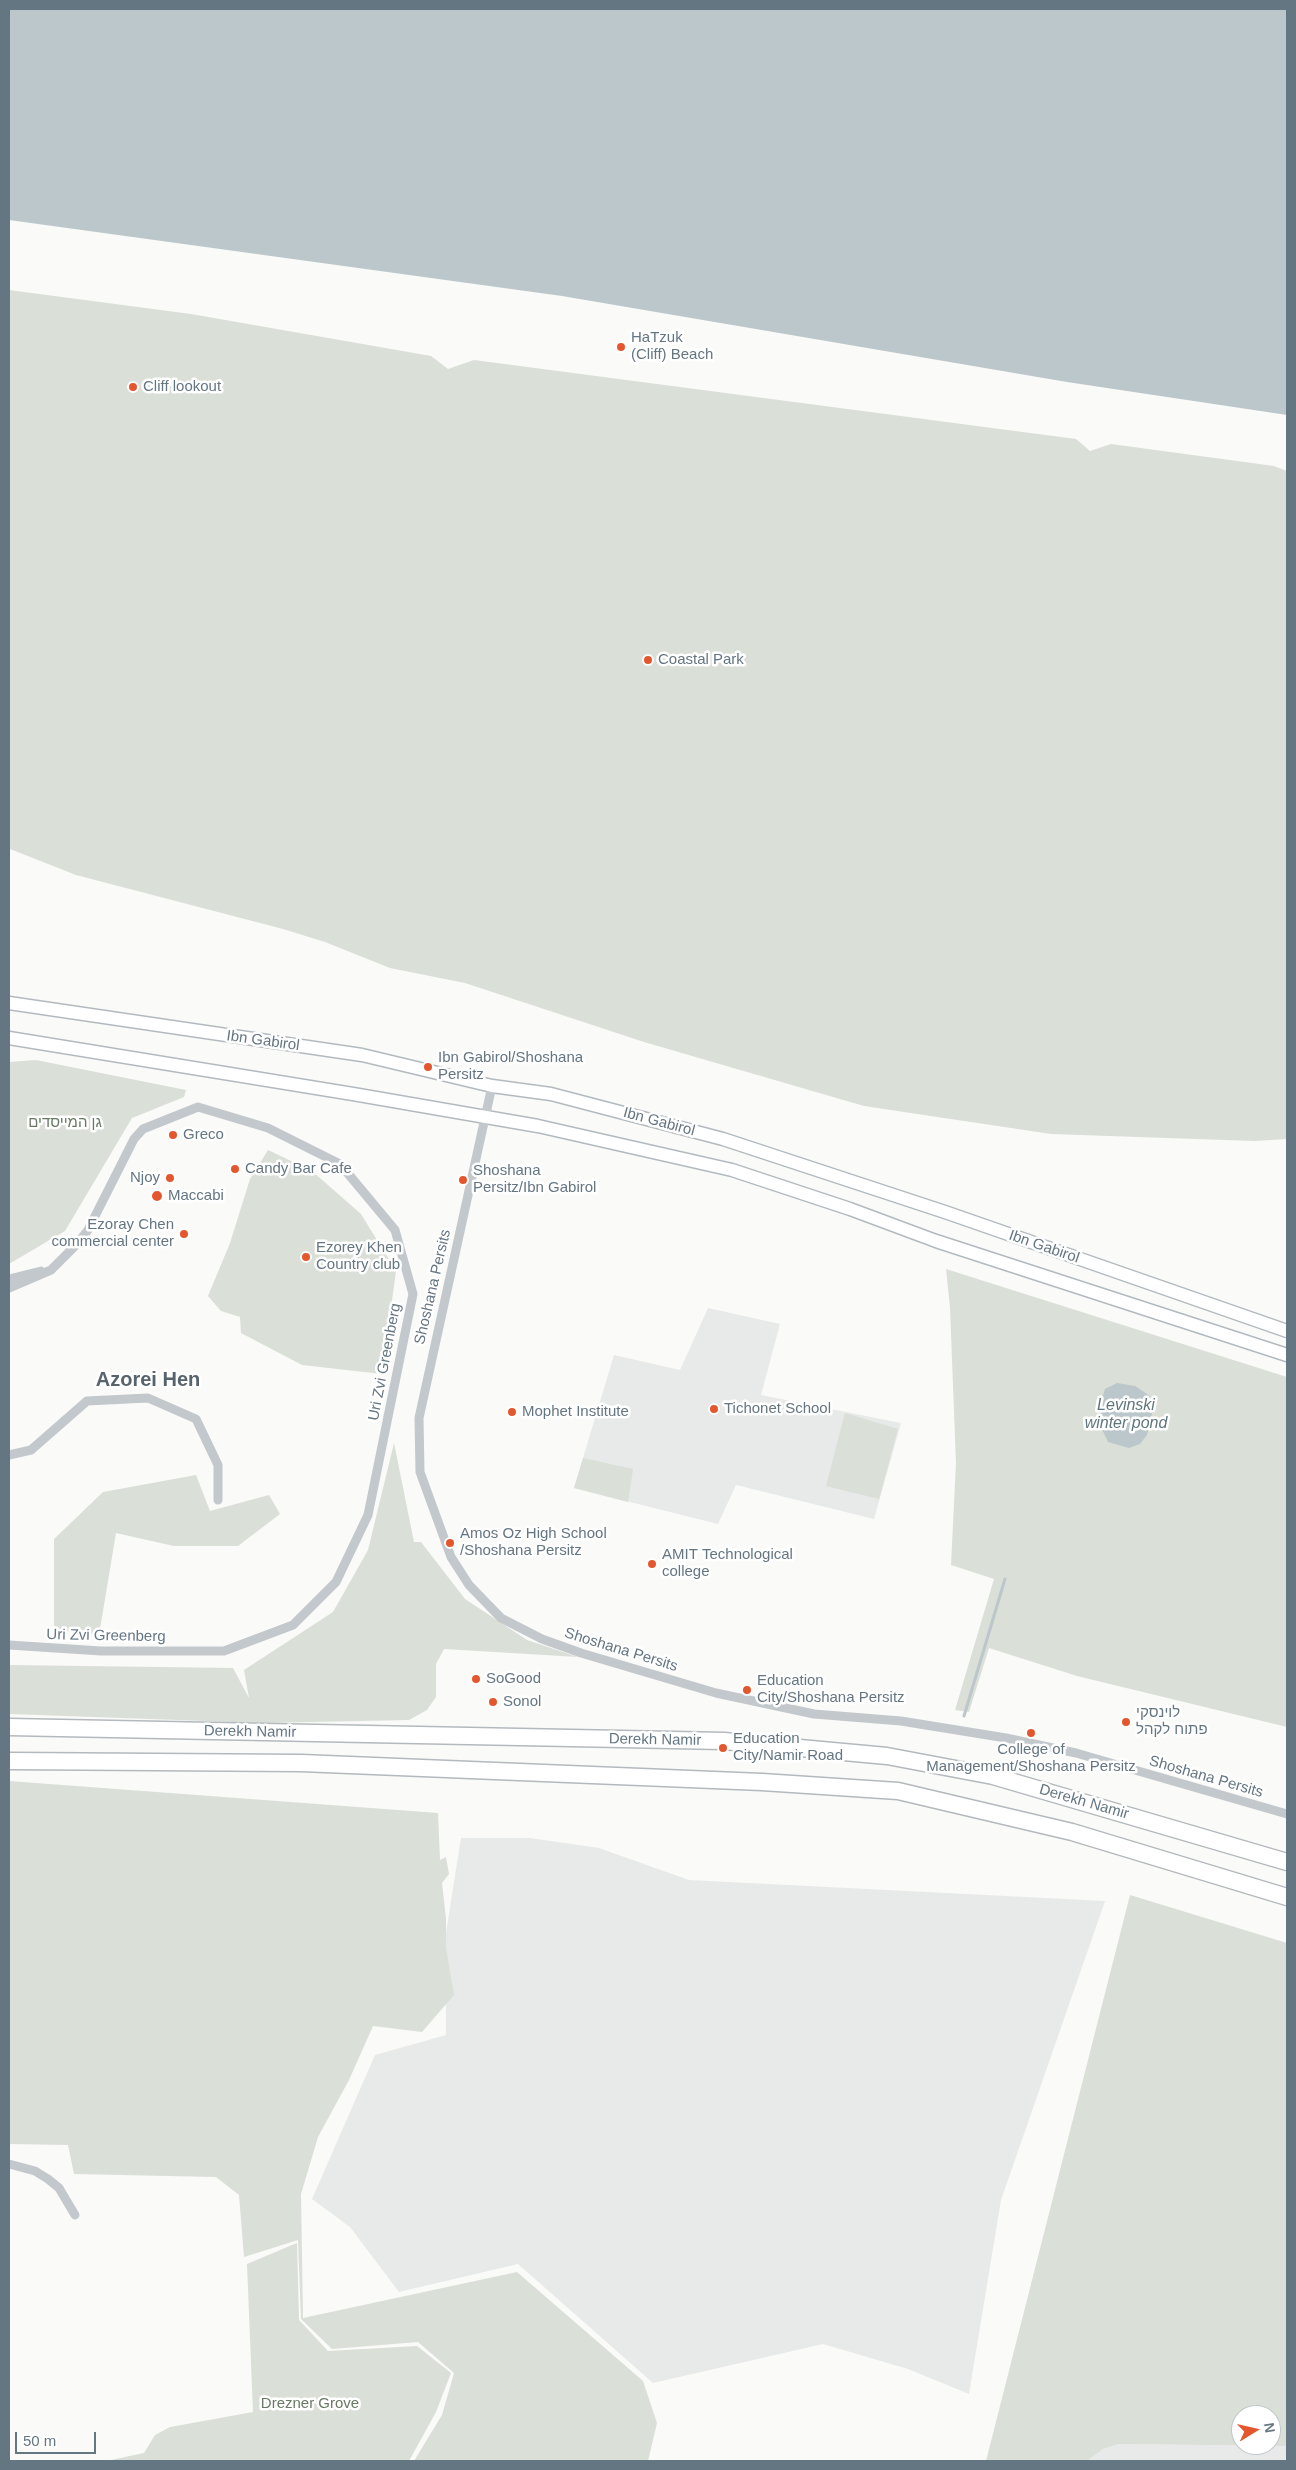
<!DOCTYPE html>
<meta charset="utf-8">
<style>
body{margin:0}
#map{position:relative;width:1296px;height:2470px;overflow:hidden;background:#fafaf8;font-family:Arial,sans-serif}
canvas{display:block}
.frame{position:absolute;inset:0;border:10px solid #657683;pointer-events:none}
.north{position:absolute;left:1231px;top:2405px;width:50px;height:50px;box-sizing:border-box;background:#fff;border:1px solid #c1c8cd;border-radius:50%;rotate:81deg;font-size:14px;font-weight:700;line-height:20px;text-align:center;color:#657683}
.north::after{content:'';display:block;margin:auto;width:18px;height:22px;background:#e4572e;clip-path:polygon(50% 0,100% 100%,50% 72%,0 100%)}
.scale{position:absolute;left:15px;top:2432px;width:81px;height:22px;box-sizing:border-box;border:2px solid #657683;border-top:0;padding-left:6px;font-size:15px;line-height:18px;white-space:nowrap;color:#657683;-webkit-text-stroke:4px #fff;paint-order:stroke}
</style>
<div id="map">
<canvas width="1296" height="2470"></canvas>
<div class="frame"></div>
<div class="north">N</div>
<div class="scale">50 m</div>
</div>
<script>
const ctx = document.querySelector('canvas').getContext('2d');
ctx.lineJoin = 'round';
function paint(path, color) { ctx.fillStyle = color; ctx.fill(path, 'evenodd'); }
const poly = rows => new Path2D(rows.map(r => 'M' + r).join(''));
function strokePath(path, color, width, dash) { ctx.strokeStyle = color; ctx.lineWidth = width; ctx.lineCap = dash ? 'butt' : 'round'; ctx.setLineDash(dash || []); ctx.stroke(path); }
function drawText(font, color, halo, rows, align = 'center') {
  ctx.font = font + ' Arial,Heebo,sans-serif'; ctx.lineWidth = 5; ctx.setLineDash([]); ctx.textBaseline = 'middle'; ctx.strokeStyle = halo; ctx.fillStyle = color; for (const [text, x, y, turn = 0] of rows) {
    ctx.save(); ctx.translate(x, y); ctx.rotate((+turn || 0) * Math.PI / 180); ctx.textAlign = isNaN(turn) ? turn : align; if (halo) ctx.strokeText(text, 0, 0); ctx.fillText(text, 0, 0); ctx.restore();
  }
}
paint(poly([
 [708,1308,780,1324,761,1395,901,1423,874,1519,736,1485,718,1524,574,1488,614,1355,680,1370],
 [461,1838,530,1838,599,1848,689,1880,1105,1901,1001,2200,969,2394,908,2369,823,2344,653,2383,518,2264,399,2292,350,2227,312,2199,375,2055,446,2035,446,1933],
 [1119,2444,1287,2446,1287,2461,1087,2461,1103,2449]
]), '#e8e9e9');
paint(poly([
 [9,290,191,314,431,356,448,369,474,360,1076,439,1090,451,1111,444,1274,466,1287,471,1287,1139,1254,1141,1051,1134,864,1106,644,1042,465,983,390,968,325,942,283,929,76,875,10,849],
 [36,1060,186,1090,184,1097,132,1118,65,1231,9,1264,9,1062],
 [268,1150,312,1171,361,1214,396,1271,382,1374,302,1365,241,1333,240,1317,221,1311,208,1296,230,1243,250,1179],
 [946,1269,1287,1377,1287,1727,1077,1676,989,1648,969,1712,955,1710,994,1579,951,1565,956,1463,950,1307],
 [845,1413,898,1429,879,1499,826,1486],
 [394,1443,414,1542,421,1542,465,1599,527,1640,578,1657,444,1649,436,1664,436,1697,427,1710,409,1720,262,1723,9,1714,9,1665,233,1668,249,1698,244,1670,333,1612,368,1550],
 [583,1458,633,1469,628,1502,574,1488],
 [196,1475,210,1511,269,1495,280,1514,238,1546,174,1546,116,1533,99,1635,54,1630,54,1539,103,1492],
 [9,1781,438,1813,440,1860,446,1857,449,1874,442,1883,446,1919,446,1948,454,1995,422,2032,373,2026,349,2080,318,2137,301,2194,303,2318,517,2272,643,2381,657,2423,648,2461,414,2461,442,2415,454,2373,418,2342,332,2349,301,2319,298,2240,244,2257,239,2195,216,2177,74,2174,68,2145,9,2144],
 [1130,1895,1287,1943,1287,2446,1119,2444,1103,2449,1087,2461,986,2461],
 [1241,2415,1271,2415,1271,2445,1241,2445],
 [297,2243,299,2320,328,2351,417,2346,451,2373,436,2412,409,2461,106,2461,144,2453,155,2435,170,2427,253,2412,247,2264]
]), '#dadfd7');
paint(poly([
 [9,9,1287,9,1287,415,1067,382,562,296,9,220],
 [1117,1383,1135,1386,1150,1396,1152,1414,1147,1435,1140,1444,1129,1448,1108,1442,1100,1425,1101,1402,1105,1389]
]), '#bbc7cb');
strokePath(poly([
 [964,1716,1005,1579]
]), '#bbc7cb', 3);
const secondary = poly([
 [9,1003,362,1055,492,1086,551,1094,723,1139,945,1212,1287,1331],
 [9,1038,353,1094,538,1126,732,1170,850,1209,936,1241,1287,1355]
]);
const highway = poly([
 [9,1727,724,1741,887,1756,993,1776,1287,1862],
 [9,1761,301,1763,762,1782,898,1791,1072,1832,1287,1897]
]);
strokePath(secondary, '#b3babf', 15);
strokePath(highway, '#b4b9bd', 19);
strokePath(poly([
 [492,1086,419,1418,420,1472,451,1557,469,1585,501,1618,542,1639,581,1653,716,1693,814,1714,901,1721,1006,1738,1076,1753,1287,1814],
 [9,1279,41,1271],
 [9,1288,51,1270,76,1245,88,1230,134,1139,143,1129,198,1107,268,1128,340,1164,395,1230,413,1294,368,1515,336,1582,293,1625,224,1651,101,1651,9,1645],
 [9,1455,31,1450,87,1401,148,1398,196,1419,218,1465,218,1500],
 [9,2164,35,2171,48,2179,59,2188,75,2215]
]), '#c3c8cc', 9);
strokePath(secondary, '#fff', 12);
strokePath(highway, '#fff', 16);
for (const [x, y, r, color] of [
 [621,347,5,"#e4572e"],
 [133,387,5,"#e4572e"],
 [648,660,5,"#e4572e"],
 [428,1067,5,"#e4572e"],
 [173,1135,5,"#e4572e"],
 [235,1169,5,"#e4572e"],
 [170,1178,5,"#e4572e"],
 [463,1180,5,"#e4572e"],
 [157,1196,6,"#e4572e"],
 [184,1234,5,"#e4572e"],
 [306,1257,5,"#e4572e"],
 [714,1409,5,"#e4572e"],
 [512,1412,5,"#e4572e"],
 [450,1543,5,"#e4572e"],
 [652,1564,5,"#e4572e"],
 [476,1679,5,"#e4572e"],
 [747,1690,5,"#e4572e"],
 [493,1702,5,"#e4572e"],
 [1126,1722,5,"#e4572e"],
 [1031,1733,5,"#e4572e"],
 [723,1748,5,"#e4572e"]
]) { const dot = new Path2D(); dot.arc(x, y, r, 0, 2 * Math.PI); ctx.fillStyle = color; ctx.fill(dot); strokePath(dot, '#fff', 2); }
drawText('15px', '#657683', '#fff', [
 ["HaTzuk",631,338],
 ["(Cliff) Beach",631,355],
 ["Cliff lookout",143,387],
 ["Coastal Park",658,660],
 ["Ibn Gabirol/Shoshana",438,1058],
 ["Persitz",438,1075],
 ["Greco",183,1135],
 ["Candy Bar Cafe",245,1169],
 ["Shoshana",473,1171],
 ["Persitz/Ibn Gabirol",473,1188],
 ["Njoy",160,1178,"right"],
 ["Maccabi",168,1196],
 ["Ezoray Chen",174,1225,"right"],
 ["commercial center",174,1242,"right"],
 ["Ezorey Khen",316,1248],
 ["Country club",316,1265],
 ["Tichonet School",724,1409],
 ["Mophet Institute",522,1412],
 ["Amos Oz High School",460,1534],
 ["/Shoshana Persitz",460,1551],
 ["AMIT Technological",662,1555],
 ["college",662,1572],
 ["SoGood",486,1679],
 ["Education",757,1681],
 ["City/Shoshana Persitz",757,1698],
 ["Sonol",503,1702],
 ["לוינסקי",1136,1713],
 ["פתוח לקהל",1136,1730],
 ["Education",733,1739],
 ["City/Namir Road",733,1756],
 ["College of",1031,1750,"center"],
 ["Management/Shoshana Persitz",1031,1767,"center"]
], 'left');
drawText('15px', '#657683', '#fff', [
 ["Ibn Gabirol",263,1041,8],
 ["Ibn Gabirol",659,1122,15],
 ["Ibn Gabirol",1044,1247,19],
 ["Shoshana Persits",433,1287,-77],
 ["Uri Zvi Greenberg",385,1362,-79],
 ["Uri Zvi Greenberg",106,1636,1],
 ["Shoshana Persits",621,1650,17],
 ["Derekh Namir",250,1732,1],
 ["Derekh Namir",655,1740,1],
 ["Shoshana Persits",1206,1777,16],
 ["Derekh Namir",1084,1802,16]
]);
drawText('15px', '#687a64', '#fff', [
 ["גן המייסדים",65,1123],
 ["Drezner Grove",310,2404]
]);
drawText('italic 16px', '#60757c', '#fff', [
 ["Levinski",1126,1406],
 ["winter pond",1126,1424]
]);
drawText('bold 20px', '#57646e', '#fff', [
 ["Azorei Hen",148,1380]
]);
</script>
